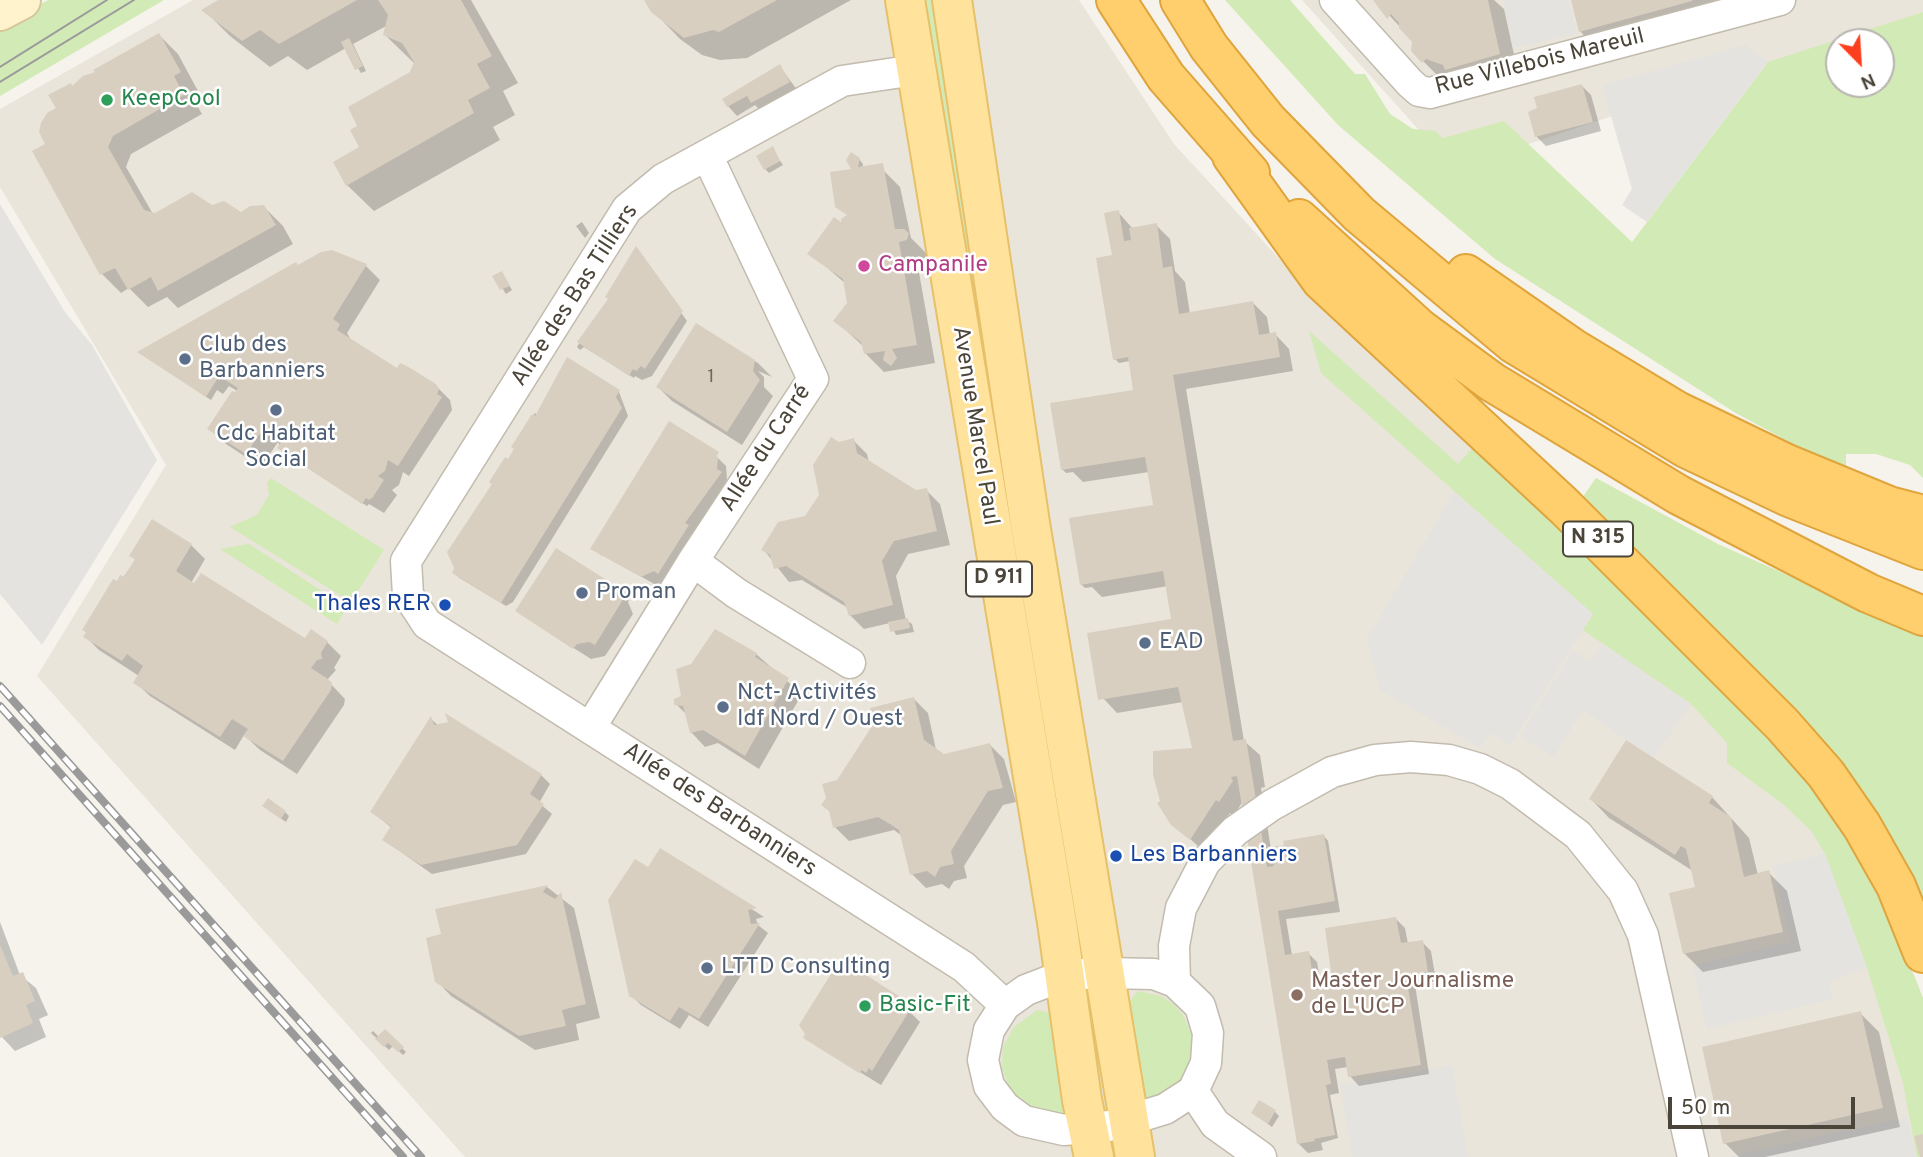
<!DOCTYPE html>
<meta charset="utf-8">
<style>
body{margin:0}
#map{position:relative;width:1923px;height:1157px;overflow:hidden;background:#f6f3ec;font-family:Overpass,sans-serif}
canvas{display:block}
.north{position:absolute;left:1825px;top:28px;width:70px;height:70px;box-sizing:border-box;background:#fff;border:2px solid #b7b4b0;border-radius:50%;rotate:156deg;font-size:19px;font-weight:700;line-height:28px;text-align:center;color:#4b4439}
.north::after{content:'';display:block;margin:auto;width:24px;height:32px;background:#fc3f1d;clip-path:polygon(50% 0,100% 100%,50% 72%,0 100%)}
.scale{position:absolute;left:1668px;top:1097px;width:187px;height:32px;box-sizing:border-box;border:4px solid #4b4439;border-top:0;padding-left:9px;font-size:21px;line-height:24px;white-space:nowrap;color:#4b4439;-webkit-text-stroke:5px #fff;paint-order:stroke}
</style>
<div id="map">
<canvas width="1923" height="1157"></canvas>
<div class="north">N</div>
<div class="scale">50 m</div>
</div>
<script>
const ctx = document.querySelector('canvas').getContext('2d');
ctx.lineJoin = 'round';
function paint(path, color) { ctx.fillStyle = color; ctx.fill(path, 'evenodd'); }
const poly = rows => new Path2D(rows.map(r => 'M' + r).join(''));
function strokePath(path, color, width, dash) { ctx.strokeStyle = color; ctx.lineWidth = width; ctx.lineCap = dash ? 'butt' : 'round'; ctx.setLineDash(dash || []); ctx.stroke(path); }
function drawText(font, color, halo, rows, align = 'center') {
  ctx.font = font + ' Overpass,sans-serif'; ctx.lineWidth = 5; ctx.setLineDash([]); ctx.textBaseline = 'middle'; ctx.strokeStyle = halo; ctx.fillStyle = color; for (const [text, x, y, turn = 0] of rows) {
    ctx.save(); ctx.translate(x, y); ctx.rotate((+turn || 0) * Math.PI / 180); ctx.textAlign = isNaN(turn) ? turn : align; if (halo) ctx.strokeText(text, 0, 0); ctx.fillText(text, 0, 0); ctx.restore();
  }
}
paint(poly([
 [193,0,1079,0,1174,144,1308,290,1476,444,1878,885,1923,998,1923,1157,465,1157,37,676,166,465,0,187,0,109],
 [1302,0,1923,0,1923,12,1454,169]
]), '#eae5da');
paint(poly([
 [48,0,164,0,0,96,0,27],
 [922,0,937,0,1084,925,1077,926,1075,909,1070,910],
 [1225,0,1290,0,1355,74,1365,74,1390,114,1413,129,1435,131,1443,138,1504,121,1632,242,1768,62,1923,12,1923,478,1910,465,1876,454,1846,454,1846,467,1793,444,1734,412,1495,259,1338,125],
 [1839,42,1881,42,1881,84,1839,84],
 [1309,331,1458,464,1476,444,1709,664,1840,814,1878,885,1923,998,1923,1157,1917,1157,1903,1083,1867,968,1825,854,1812,832,1784,805,1727,763,1727,743,1691,704,1583,630,1593,614,1321,373],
 [271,478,384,550,351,602,230,527,257,515,269,495,267,483],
 [1596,478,1718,544,1886,619,1923,633,1923,916,1580,501],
 [249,544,347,607,337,624,220,549],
 [1138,991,1161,996,1173,1004,1183,1015,1191,1033,1193,1053,1187,1072,1181,1084,1150,1100,1144,1097,1129,1002],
 [1037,1010,1051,1013,1065,1114,1043,1114,1022,1104,1009,1087,1002,1068,1003,1047,1014,1027]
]), '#d2eab5');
paint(poly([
 [1503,0,1569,0,1577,34,1513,48],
 [1745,45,1768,62,1647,222,1622,205,1632,189,1602,85],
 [0,204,65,312,92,345,157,460,42,645,0,594],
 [1454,492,1593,614,1510,745,1491,733,1480,748,1380,690,1367,639],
 [1603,644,1691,704,1653,758,1583,710,1553,757,1520,736,1573,651,1590,662],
 [1825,854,1867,968,1829,982,1833,999,1707,1029,1692,966,1791,942,1773,866],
 [1452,1065,1468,1157,1352,1157,1340,1085],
 [1907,1117,1917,1157,1728,1157]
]), '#e5e3e0');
paint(poly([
 [221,0,471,0,518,83,503,91,515,115,493,127,500,140,374,211,347,185,361,148,415,64,386,36,388,25,353,44,366,71,361,73,346,48,307,70,288,56,270,67,230,36,204,10],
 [646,0,851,0,747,58,720,60,702,55,680,39,653,11],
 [1375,0,1494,0,1504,9,1518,73,1442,80,1423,61,1414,42],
 [1573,0,1757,0,1594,46,1580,31],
 [159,35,178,54,198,91,191,95,202,114,131,154,126,167,153,214,211,207,241,214,264,207,283,226,293,244,178,308,167,297,148,307,129,288,121,293,102,274,58,109,73,88],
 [780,67,798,91,762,112,755,105,737,116,728,106],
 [1582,86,1591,95,1601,131,1546,146,1537,137,1530,113],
 [772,149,783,165,769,173,765,169],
 [859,159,863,164,862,170,881,168,900,187,911,238,927,254,925,258,917,261,935,363,884,372,865,353,864,347,836,321,849,303,846,284,810,253,849,215],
 [1118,212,1133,229,1156,225,1170,239,1175,271,1185,282,1190,314,1253,303,1267,317,1270,335,1275,334,1289,349,1293,371,1186,389,1244,741,1260,755,1265,787,1261,788,1271,849,1324,836,1328,841,1340,912,1286,919,1292,955,1308,953,1317,962,1322,990,1335,988,1396,919,1405,928,1408,944,1422,942,1431,951,1436,981,1415,985,1429,1074,1359,1086,1350,1076,1348,1067,1335,1069,1339,1093,1330,1095,1338,1138,1321,1143,1323,1150,1308,1153,1298,1143,1243,801,1234,815,1230,813,1205,852,1173,824,1194,749,1183,702,1117,713,1103,698,1173,621,1168,586,1102,597,1092,587,1085,588,1081,584,1155,506,1149,472,1083,482,1073,472,1066,473,1062,469,1135,391,1130,361,1119,363,1115,359,1113,257],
 [582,222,589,233,585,238,576,226],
 [646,263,687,321,652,376,642,380,635,376,634,378,584,347,580,350,577,347,593,320,595,322],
 [366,266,380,280,347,333,352,342,398,370,435,385,450,400,452,410,409,476,403,472,399,485,392,490,397,495,384,513,369,504,367,506,283,452,278,442,261,467,226,444,212,430,242,394,229,386,223,394,217,390,211,400,140,353],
 [502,273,512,290,506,294,495,277],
 [697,325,758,363,772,377,758,371,764,377,764,387,773,396,742,445,672,401,658,387],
 [619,392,628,416,513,602,506,606,458,577,493,486,491,483,505,460,508,462,516,450,513,447,535,413,537,415],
 [853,440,867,454,869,463,916,492,926,490,940,504,950,545,908,554,896,576,906,620,912,624,914,632,896,635,890,623,864,629,850,615,848,608,802,580,789,582,764,550,806,518,821,495,839,444],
 [716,456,726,466,727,480,664,581,656,585,610,559,602,551,602,556,592,548],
 [191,545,205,559,191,583,305,641,327,642,341,656,334,668,336,670,327,680,345,699,344,705,297,774,260,750,244,735,235,750,150,696,135,682,139,676,99,650,85,636,87,633,84,630,136,560,131,556],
 [626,594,630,598,628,602,633,614,605,656,591,659,534,623],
 [756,654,802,694,759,769,718,743,705,747,691,732,688,716,676,704,683,696],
 [914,699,928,713,936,750,944,756,990,745,1004,759,1016,802,1003,805,964,866,967,878,954,881,949,889,942,884,926,888,912,874,902,836,894,830,849,841,835,827,838,782],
 [448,716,541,775,550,784,539,803,552,814,526,854,432,874,384,840,392,828,372,812,431,719,439,726,450,724],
 [1712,797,1749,838,1758,875,1768,872,1787,891,1801,951,1703,972,1684,953,1697,889,1693,871,1609,818,1591,799],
 [270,811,285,812,289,816,286,822],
 [661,850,764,917,756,919,758,925,768,933,708,1027,689,1015,680,1029,641,1005,631,995],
 [547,887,574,908,600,1018,576,1024,579,1040,535,1050,451,996,437,981,443,936,437,911],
 [0,922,20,975,36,988,48,1015,39,1019,46,1037,15,1051,0,1035],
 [904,1001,908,1005,906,1008,920,1022,881,1085,809,1041],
 [1860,1013,1879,1032,1900,1127,1765,1157,1739,1157,1725,1143],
 [373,1031,379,1037,385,1031,406,1052,403,1055,393,1046,389,1050,371,1033],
 [1275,1112,1279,1116,1272,1127,1253,1113]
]), '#0003');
paint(poly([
 [218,0,357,0,279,44,260,30,242,41,201,10],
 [378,0,461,0,492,56,477,64,490,88,468,100,474,113,346,186,333,162,359,147,350,130,357,126,348,107,410,72,414,62,402,43,383,35,388,15],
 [644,0,777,0,719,32,713,30,684,38,651,12],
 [1373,0,1488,0,1500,54,1445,70,1443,65,1426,59,1422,63,1411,51,1412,42,1399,28,1399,23,1391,14,1387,19],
 [1571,0,1692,0,1692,1,1579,32],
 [159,33,181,72,174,76,184,95,113,136,108,147,144,210,155,213,192,192,212,205,224,201,241,212,250,206,264,205,276,225,158,291,151,277,128,290,115,268,100,275,32,151,45,144,39,132,41,123,47,113,56,108,48,95,71,83,72,86,83,76,95,72,93,70],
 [349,38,363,66,355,70,341,42],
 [780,64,790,82,751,103,747,96,727,107,722,99],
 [1582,84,1593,122,1535,137,1528,112,1537,108,1534,97],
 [773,146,780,161,764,170,756,156],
 [851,152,860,158,858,167,883,163,895,229,904,229,909,233,907,240,899,242,917,345,892,349,897,358,891,366,883,360,885,351,864,354,861,342,833,321,847,303,843,279,807,254,834,217,842,223,841,219,847,215,835,207,830,172,851,169,846,160],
 [1119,210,1124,241,1131,240,1129,228,1157,223,1163,268,1172,266,1179,314,1253,301,1259,335,1276,332,1280,357,1173,375,1233,741,1246,739,1267,867,1274,866,1271,847,1284,845,1283,841,1324,834,1335,901,1278,911,1285,955,1309,951,1315,990,1333,987,1325,928,1396,917,1401,943,1423,940,1428,972,1406,976,1421,1065,1348,1077,1345,1057,1327,1060,1331,1084,1326,1085,1335,1135,1314,1139,1315,1141,1297,1144,1237,776,1231,777,1233,781,1219,802,1216,800,1190,840,1171,825,1157,803,1160,801,1153,775,1153,751,1192,748,1178,687,1098,700,1087,633,1171,619,1163,571,1080,585,1069,518,1153,505,1145,457,1061,470,1050,403,1133,390,1128,357,1113,360,1096,258,1112,255,1104,213],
 [636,246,683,311,645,369,641,366,636,371,633,369,629,376,577,342,608,299,605,297],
 [332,250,367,264,333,319,340,324,337,330,397,368,400,363,407,366,436,384,439,389,437,394,442,397,398,466,388,460,385,471,378,476,384,480,373,497,369,500,366,498,362,504,277,448,282,441,272,438,263,429,246,454,207,429,232,391,235,392,238,388,219,376,206,397,137,352,296,262,298,265,321,252],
 [502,271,510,286,500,290,492,276],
 [696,323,755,360,753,371,760,380,727,432,656,387],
 [567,357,620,390,616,397,622,408,501,603,452,573,454,568,447,552,492,484,489,482,505,457,508,459,514,449,511,447,532,414,535,416],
 [669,421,719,452,716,457,718,458,717,469,722,472,685,523,689,525,658,574,654,571,641,577,590,549],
 [831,437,839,442,854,438,857,453,916,490,927,488,937,531,894,541,882,561,893,605,849,616,844,602,786,566,774,569,770,555,761,550,778,522,805,516,819,495,813,465],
 [152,519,192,544,176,571,194,583,201,573,305,638,311,629,328,641,321,653,322,659,317,660,311,668,328,679,332,683,331,690,283,761,243,736,248,729,232,719,220,737,133,683,143,666,127,654,122,661,83,637,86,632,82,630,113,579,117,581,120,575,124,577,135,559,129,556],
 [556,548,627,593,595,645,589,642,577,644,573,649,515,611],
 [908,618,910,628,890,632,888,622],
 [715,629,757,653,755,657,789,678,745,756,703,730,690,733,683,706,674,705,674,699,681,696,676,669,691,664],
 [914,697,924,740,944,754,990,743,1003,788,988,791,951,851,954,864,940,867,935,877,927,871,910,875,899,830,890,824,878,817,833,828,829,811,821,805,826,798,822,784,837,780,874,723,870,708],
 [445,713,542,774,530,794,544,804,517,845,421,865,382,840,391,826,370,812,431,716,434,725,448,722],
 [1626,740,1713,796,1709,803,1731,817,1744,877,1769,870,1783,932,1683,954,1669,893,1695,887,1686,849,1681,846,1675,855,1589,799],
 [268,798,286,811,281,819,262,806],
 [660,848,757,908,748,910,751,924,760,923,699,1019,679,1007,670,1021,629,996,608,900,635,859,648,867],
 [548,885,543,892,555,899,561,892,586,1004,562,1010,566,1026,519,1036,435,982,426,938,441,934,435,909],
 [0,945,13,976,23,972,35,1001,26,1005,33,1023,0,1038],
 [849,964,905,1000,903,1003,907,1006,905,1010,908,1013,872,1071,869,1068,866,1073,862,1070,859,1073,803,1038,805,1034,799,1025,836,966,846,968],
 [1861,1011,1883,1108,1723,1144,1702,1047],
 [385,1029,404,1047,398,1052,388,1043,384,1047,375,1039],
 [1259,1100,1276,1110,1268,1124,1251,1113],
 [1923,1134,1923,1157,1920,1157,1914,1136]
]), '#d8cfc1');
const street = poly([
 [1335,0,1410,83,1419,91,1430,93,1780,0],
 [915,70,842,81,663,179,627,209,406,561,408,595,427,624,964,967,1005,1005],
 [693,561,736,593,850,663],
 [590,728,693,561,813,379,707,155],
 [1105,973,1154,974,1175,982,1200,1006,1208,1033,1206,1063,1193,1091,1165,1109,1109,1126,1064,1130,1024,1121,1005,1107,989,1086,983,1060,989,1030,1005,1005,1026,990,1065,975,1105,973],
 [1175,982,1174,946,1181,908,1205,862,1235,831,1272,805,1332,772,1375,760,1411,757,1449,760,1480,769,1510,784,1578,835,1623,891,1643,935,1693,1157],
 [1193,1091,1215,1124,1261,1157]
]);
const secondary = poly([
 [0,11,21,0]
]);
const primary = poly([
 [905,0,1057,922,1082,1100,1094,1157],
 [952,0,1030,523,1135,1157]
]);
const highway = poly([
 [1116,0,1166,77,1250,173],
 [1180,0,1209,47,1268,121,1359,214,1513,343,1686,448,1789,497,1923,550],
 [1232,156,1321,280,1565,507,1782,724,1826,774,1862,826,1896,886,1923,953],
 [1299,219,1420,329,1492,382,1679,495,1868,593,1923,616],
 [1466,274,1574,349,1677,411,1787,464,1889,506,1923,515]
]);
strokePath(street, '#c2bbae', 33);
strokePath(secondary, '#d6c79b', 42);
strokePath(primary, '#e6c16a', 42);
strokePath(highway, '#e0a43c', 42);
strokePath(street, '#fff', 30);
strokePath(secondary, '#fff3cd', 38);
strokePath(primary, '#ffe39c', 38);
strokePath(highway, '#ffcf6e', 38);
strokePath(poly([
 [0,67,107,0],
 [0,82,134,0]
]), '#9a9a9a', 2);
const rail = poly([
 [0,686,421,1157],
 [0,706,403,1157]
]);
strokePath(rail, '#9a9a9a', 8);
strokePath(rail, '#fff', 5, [16]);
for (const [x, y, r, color] of [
 [107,100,7,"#2e9e5b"],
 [864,266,7,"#d1479c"],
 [185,359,7,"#5c6f8a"],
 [276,410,7,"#5c6f8a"],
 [582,593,7,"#5c6f8a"],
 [445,605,7,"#1a4fb4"],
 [1145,643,7,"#5c6f8a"],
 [723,707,7,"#5c6f8a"],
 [1116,856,7,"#1a4fb4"],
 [707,968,7,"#5c6f8a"],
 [1297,995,7,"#8d6e63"],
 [865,1006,7,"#2e9e5b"]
]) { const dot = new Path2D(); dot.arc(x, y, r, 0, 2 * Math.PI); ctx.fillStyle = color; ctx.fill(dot); strokePath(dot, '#fff', 2.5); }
drawText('19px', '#6e675b', null, [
 ["1",711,378]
]);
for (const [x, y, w] of [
 [1598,539,70],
 [999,579,66]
]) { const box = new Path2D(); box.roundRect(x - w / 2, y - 17.5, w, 35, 5); ctx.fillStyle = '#fff'; ctx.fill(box); strokePath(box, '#4b4439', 2); }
drawText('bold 21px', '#4b4439', null, [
 ["N 315",1598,539],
 ["D 911",999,579]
]);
drawText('23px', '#4b4439', '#fff', [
 ["Rue Villebois Mareuil",1540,63,-14],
 ["Allée des Bas Tilliers",576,296,-57],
 ["Avenue Marcel Paul",974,426,81],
 ["Allée du Carré",767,449,-57],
 ["Allée des Barbanniers",719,811,33]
]);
drawText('23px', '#27864d', '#fff', [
 ["KeepCool",121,100],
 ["Basic-Fit",879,1006]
], 'left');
drawText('23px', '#b23c85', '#fff', [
 ["Campanile",878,266]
], 'left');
drawText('23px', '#4e5e75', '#fff', [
 ["Club des",199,346],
 ["Barbanniers",199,372],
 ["Cdc Habitat",276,435,"center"],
 ["Social",276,461,"center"],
 ["Proman",596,593],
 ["EAD",1159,643],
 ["Nct- Activités",737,694],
 ["Idf Nord / Ouest",737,720],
 ["LTTD Consulting",721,968]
], 'left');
drawText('23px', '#164399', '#fff', [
 ["Thales RER",431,605],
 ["Les Barbanniers",1130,856,"left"]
], 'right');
drawText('23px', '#785e54', '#fff', [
 ["Master Journalisme",1311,982],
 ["de L'UCP",1311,1008]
], 'left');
</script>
